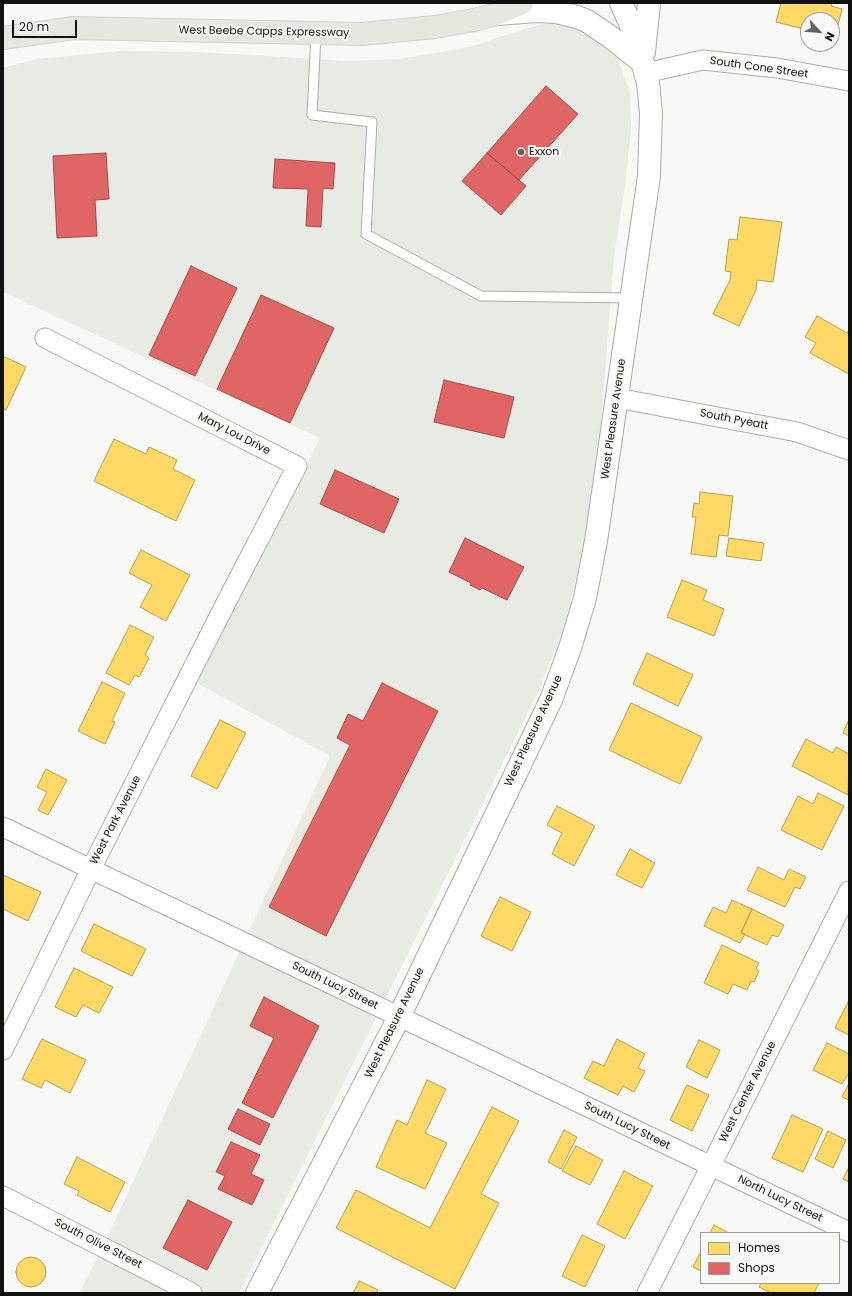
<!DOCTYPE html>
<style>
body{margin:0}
#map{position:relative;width:852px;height:1296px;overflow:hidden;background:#f8f9f7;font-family:Poppins,sans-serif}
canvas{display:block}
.frame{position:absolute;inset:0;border:4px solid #111210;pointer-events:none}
.legend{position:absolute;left:700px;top:1232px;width:140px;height:52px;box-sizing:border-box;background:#f9faf6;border:1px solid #9c9d9a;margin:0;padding:5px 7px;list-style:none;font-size:12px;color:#111210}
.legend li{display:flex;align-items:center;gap:8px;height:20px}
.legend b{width:20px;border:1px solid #9c9d9a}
.north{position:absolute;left:800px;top:12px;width:40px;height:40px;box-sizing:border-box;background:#f9faf6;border:1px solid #9c9d9a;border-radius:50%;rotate:116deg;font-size:11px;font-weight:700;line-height:16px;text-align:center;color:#111210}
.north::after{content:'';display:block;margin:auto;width:14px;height:18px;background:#626361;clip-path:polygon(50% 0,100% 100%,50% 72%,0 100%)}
.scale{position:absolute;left:12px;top:20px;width:65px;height:18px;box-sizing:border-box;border:2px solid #111210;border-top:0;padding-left:5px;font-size:12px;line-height:14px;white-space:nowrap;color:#111210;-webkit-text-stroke:3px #f9faf6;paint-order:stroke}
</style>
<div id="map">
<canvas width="852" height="1296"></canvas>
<div class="frame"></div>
<ul class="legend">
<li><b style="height:11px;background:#ffd966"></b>Homes</li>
<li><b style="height:11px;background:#e06666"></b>Shops</li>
</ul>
<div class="north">N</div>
<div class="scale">20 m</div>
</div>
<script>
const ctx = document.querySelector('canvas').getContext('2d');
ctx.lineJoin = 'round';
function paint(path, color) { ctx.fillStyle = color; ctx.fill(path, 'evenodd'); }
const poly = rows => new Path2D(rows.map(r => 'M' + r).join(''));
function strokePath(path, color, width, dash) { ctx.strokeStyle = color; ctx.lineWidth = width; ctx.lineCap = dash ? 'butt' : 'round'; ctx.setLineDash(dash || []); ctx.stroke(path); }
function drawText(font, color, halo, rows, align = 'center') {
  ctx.font = font + ' Poppins,sans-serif'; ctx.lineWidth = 4; ctx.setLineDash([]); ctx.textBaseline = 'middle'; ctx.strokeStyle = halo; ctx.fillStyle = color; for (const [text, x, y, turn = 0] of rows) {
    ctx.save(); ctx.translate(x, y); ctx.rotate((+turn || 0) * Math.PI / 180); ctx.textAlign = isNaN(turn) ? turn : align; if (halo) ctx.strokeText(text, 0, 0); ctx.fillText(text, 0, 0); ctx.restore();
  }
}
paint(poly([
 [559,22,581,29,616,55,630,92,631,129,625,186,614,256,595,502,563,630,537,694,239,1293,79,1293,100,1253,330,756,197,683,320,438,3,292,3,68,38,59,119,51,202,52,348,61,400,59,469,47,538,25]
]), '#e8ebe3');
const homes = poly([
 [781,3,832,3,831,6,842,9,835,37,832,36,832,20,808,20,808,30,776,22,781,3],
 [740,217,782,222,773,282,757,280,756,290,739,326,713,314,730,280,731,272,725,271,729,239,737,240,740,217],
 [817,316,847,333,849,330,849,374,810,353,816,343,805,337,817,316],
 [3,356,26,367,6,410,3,408,3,356],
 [114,439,146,454,149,447,177,460,173,469,195,480,176,521,94,481,114,439],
 [700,492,733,496,728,536,719,535,716,557,691,554,696,517,692,517,694,503,699,504,700,492],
 [729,538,764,543,761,561,726,556,729,538],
 [141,550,190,575,166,621,140,607,152,585,129,573,141,550],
 [682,580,707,590,703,600,724,609,714,636,667,617,682,580],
 [130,625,154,637,145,655,149,658,139,677,135,675,129,685,106,673,130,625],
 [647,653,693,675,678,706,633,684,647,653],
 [102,682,125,693,112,721,115,722,105,744,78,731,102,682],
 [631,703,702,737,680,784,609,750,631,703],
 [849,719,849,736,843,733,849,719],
 [220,720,246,733,217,789,191,776,220,720],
 [806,739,833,753,836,747,849,754,848,795,792,766,806,739],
 [46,769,67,780,48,815,38,810,47,792,37,787,46,769],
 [818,793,844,806,822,850,781,830,798,796,813,804,818,793],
 [557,806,595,826,574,866,552,854,562,833,547,825,557,806],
 [630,849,655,863,642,888,616,875,630,849],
 [758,867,784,880,789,869,806,877,800,889,795,887,785,907,747,890,758,867],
 [3,875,41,892,28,921,3,909,3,875],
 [500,897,531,912,512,951,481,936,500,897],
 [732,900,752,909,741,933,745,934,740,943,704,926,713,907,726,913,732,900],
 [752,909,784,925,778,937,772,935,767,945,741,933,752,909],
 [94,924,146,949,132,976,81,951,94,924],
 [722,945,759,963,756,969,759,971,754,982,751,981,747,990,733,984,728,994,704,983,722,945],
 [74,968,113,987,99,1013,83,1005,76,1017,55,1007,74,968],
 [849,1000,849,1035,835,1028,849,1000],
 [42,1039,86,1060,70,1093,45,1080,41,1088,22,1079,42,1039],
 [617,1039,645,1054,638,1068,645,1071,634,1092,623,1086,618,1095,584,1078,593,1061,604,1066,617,1039],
 [699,1040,720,1050,707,1078,686,1067,699,1040],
 [827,1043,849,1054,849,1073,842,1084,813,1070,827,1043],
 [427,1080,446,1089,425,1133,447,1143,425,1189,376,1167,397,1120,407,1125,427,1080],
 [849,1083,849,1100,842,1097,849,1083],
 [687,1085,709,1095,692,1131,670,1120,687,1085],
 [492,1107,519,1121,481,1194,499,1203,455,1289,336,1228,356,1190,430,1228,492,1107],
 [792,1115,823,1129,803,1172,772,1158,792,1115],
 [564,1130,577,1137,561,1169,548,1162,564,1130],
 [828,1131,846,1140,833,1168,815,1159,828,1131],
 [576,1146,603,1160,590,1185,562,1171,576,1146],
 [77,1157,125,1182,110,1212,77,1195,79,1191,64,1184,77,1157],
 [849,1167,849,1182,843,1179,849,1167],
 [624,1171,653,1186,625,1239,597,1224,624,1171],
 [714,1225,729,1233,710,1233,714,1225],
 [582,1235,605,1246,585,1287,562,1276,582,1235],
 [701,1251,701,1271,693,1267,701,1251],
 '16 1272a15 15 0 1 1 30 0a15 15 0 1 1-30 0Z',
 [359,1281,378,1290,376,1293,353,1293,359,1281],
 [761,1283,819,1283,814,1293,771,1293,759,1287,761,1283]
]);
paint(homes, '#ffd966');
strokePath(homes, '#b89d4c', 1);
const shops = poly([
 [546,86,578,114,519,180,487,153,546,86],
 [106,153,109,199,95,200,97,236,57,238,53,156,106,153],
 [487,153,526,186,501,215,462,181,487,153],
 [275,159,335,163,333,189,323,188,321,227,306,226,308,189,273,188,275,159],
 [191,266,237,288,195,376,149,355,191,266],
 [261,295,334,328,290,423,217,389,261,295],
 [444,380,514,397,504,438,434,422,444,380],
 [335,470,399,499,384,533,320,504,335,470],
 [465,538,524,567,507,600,482,588,480,590,470,585,471,583,449,572,465,538],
 [382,683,438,711,326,936,269,907,350,745,337,738,348,714,363,721,382,683],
 [264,997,319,1026,273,1118,242,1103,274,1038,250,1026,264,997],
 [238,1109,270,1124,260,1145,228,1129,238,1109],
 [231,1142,260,1155,251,1174,264,1180,252,1205,218,1189,225,1176,216,1172,231,1142],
 [188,1200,232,1222,207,1270,163,1248,188,1200]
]);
paint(shops, '#e06666');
strokePath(shops, '#a24d4c', 1);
const service = poly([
 [316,34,312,115,372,122,366,234,481,296,632,298]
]);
const minor = poly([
 [645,73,703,60,777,68,849,81],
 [617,398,797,432,849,450],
 [3,827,849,1232],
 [3,1050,91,869,232,591,297,466,45,338],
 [3,1196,192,1293],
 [647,1293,849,891]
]);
const tertiary = poly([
 [498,14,536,11,556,12,577,17,587,21,612,38,643,63],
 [644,52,649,3],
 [257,1293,399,1017,551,700,570,648,585,598,596,541,649,176,651,113,648,83,634,32,621,3]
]);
const primary = poly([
 [3,38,74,28,362,34,435,27,474,20,493,15,522,3]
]);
strokePath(service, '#abacaa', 11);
strokePath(minor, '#abacaa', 21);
strokePath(tertiary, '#abacaa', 24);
strokePath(primary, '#d2d2d1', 24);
strokePath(service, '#fefefe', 9);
strokePath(minor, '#fefefe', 19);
strokePath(tertiary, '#fefefe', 22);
strokePath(primary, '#e6e7df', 22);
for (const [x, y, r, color] of [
 [521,152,4,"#626361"]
]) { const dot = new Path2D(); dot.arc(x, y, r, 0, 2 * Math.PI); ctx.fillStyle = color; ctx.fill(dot); strokePath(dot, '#f9faf6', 1.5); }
drawText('11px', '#111210', '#f9faf6', [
 ["West Beebe Capps Expressway",264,32,1],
 ["South Cone Street",759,68,8],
 ["West Pleasure Avenue",614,419,-82],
 ["South Pyeatt",734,420,11],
 ["Mary Lou Drive",234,434,27],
 ["West Pleasure Avenue",534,731,-65],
 ["West Park Avenue",116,820,-63],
 ["South Lucy Street",335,986,26],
 ["West Pleasure Avenue",395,1023,-64],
 ["West Center Avenue",748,1092,-63],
 ["South Lucy Street",627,1126,26],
 ["North Lucy Street",780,1199,26],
 ["South Olive Street",98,1244,27]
]);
drawText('11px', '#111210', '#f9faf6', [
 ["Exxon",529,152]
], 'left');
</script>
